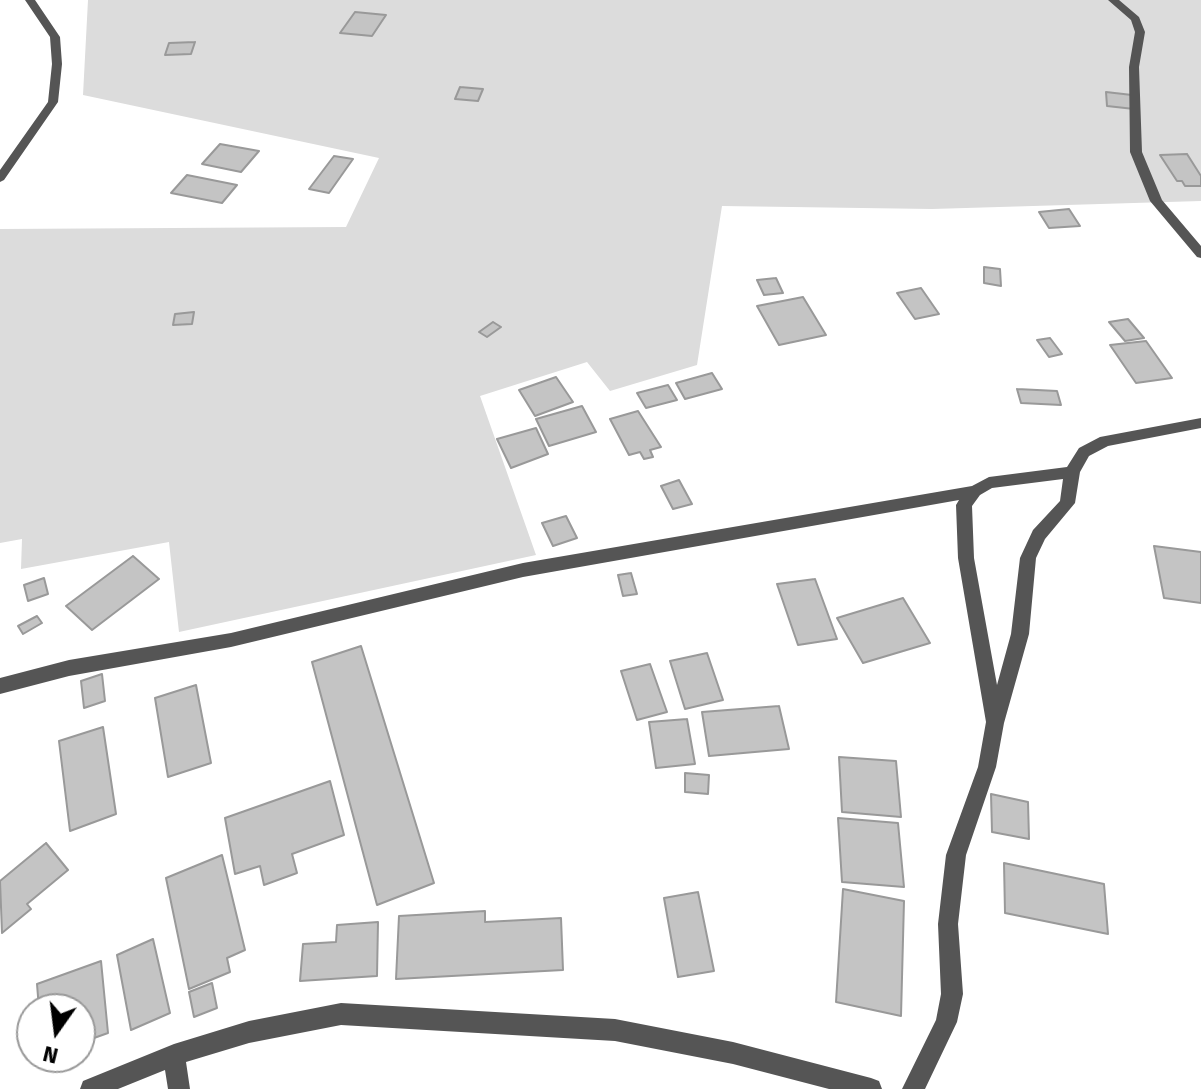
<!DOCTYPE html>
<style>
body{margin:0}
#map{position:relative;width:1201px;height:1089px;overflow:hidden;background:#fff;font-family:"Fira Sans",sans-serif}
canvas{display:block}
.north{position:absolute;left:16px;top:993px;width:80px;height:80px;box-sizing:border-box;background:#fff;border:2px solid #999;border-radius:50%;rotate:194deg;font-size:22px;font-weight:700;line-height:32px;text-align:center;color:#000}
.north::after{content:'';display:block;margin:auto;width:28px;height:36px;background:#000;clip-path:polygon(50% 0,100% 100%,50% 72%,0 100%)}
</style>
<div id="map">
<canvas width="1201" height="1089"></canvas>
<div class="north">N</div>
</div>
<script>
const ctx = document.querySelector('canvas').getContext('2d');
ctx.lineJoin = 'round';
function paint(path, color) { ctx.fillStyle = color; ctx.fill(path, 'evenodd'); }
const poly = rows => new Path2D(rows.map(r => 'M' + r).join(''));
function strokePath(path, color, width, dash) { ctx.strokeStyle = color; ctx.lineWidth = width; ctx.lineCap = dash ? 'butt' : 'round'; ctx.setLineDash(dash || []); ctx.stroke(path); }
paint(poly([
 [88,0,1201,0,1201,201,932,209,722,206,697,365,610,391,587,362,480,396,536,555,179,632,169,542,21,569,22,539,0,543,0,229,346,227,379,158,83,95]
]), '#dcdcdc');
const building = poly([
 [355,12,386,15,372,36,340,33,355,12],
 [195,42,191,54,165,55,169,43,195,42],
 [460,87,483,89,478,101,455,99,460,87],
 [1106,92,1132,95,1134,109,1107,106,1106,92],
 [220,144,259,151,241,172,202,164,220,144],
 [1187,154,1201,176,1201,186,1185,186,1182,181,1177,181,1160,155,1187,154],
 [334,156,353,159,329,193,309,189,334,156],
 [187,175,237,185,222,203,171,193,187,175],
 [1069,209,1080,226,1049,228,1039,212,1069,209],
 [984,267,1000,269,1001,286,984,283,984,267],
 [776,278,783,293,764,295,757,280,776,278],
 [921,288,939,314,915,319,897,293,921,288],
 [803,297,826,335,779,345,757,306,803,297],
 [194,312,192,324,173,325,175,314,194,312],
 [1128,319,1144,338,1125,341,1109,322,1128,319],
 [493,322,501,327,487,337,479,332,493,322],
 [1050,338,1062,354,1049,357,1037,340,1050,338],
 [1146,341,1172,378,1136,383,1110,345,1146,341],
 [712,373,722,389,685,399,676,383,712,373],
 [556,377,573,402,535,416,519,390,556,377],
 [668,385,677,400,646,408,637,393,668,385],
 [1017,389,1057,391,1061,405,1021,403,1017,389],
 [582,406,596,432,549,446,536,419,582,406],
 [638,411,661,447,650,450,653,457,644,459,640,452,629,455,610,419,638,411],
 [536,428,548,454,511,468,497,439,536,428],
 [679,480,692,504,673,509,661,486,679,480],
 [566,516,577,538,553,546,542,523,566,516],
 [1154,546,1201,552,1201,603,1164,598,1154,546],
 [133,556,159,579,92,630,66,606,133,556],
 [631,573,637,594,623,596,618,575,631,573],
 [44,578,48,594,28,601,24,585,44,578],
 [815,579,837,639,798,645,777,584,815,579],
 [903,598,930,643,863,663,837,618,903,598],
 [37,616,42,623,23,634,18,626,37,616],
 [361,646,434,883,377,905,312,662,361,646],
 [707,653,723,700,685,709,670,661,707,653],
 [650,664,667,712,637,720,621,671,650,664],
 [102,674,105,701,84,708,81,681,102,674],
 [196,685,211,763,168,777,155,698,196,685],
 [779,706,789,749,709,756,702,712,779,706],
 [687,719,695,764,656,768,649,722,687,719],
 [103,727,116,814,70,831,59,741,103,727],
 [839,757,896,761,901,817,842,812,839,757],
 [685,773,709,775,708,794,685,792,685,773],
 [330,781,344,835,292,854,297,873,264,885,260,866,235,874,225,818,330,781],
 [991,794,1028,802,1029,839,992,832,991,794],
 [838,818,898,823,904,887,842,882,838,818],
 [46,843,68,870,27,904,31,909,2,933,0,881,46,843],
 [222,855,245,950,227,958,230,972,189,989,166,878,222,855],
 [1004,863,1104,884,1108,934,1005,913,1004,863],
 [843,889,904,901,901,1016,836,1002,843,889],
 [698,892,714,971,678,977,664,898,698,892],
 [485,911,485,922,561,918,563,970,396,979,399,916,485,911],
 [378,922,377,976,300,981,303,944,336,942,337,925,378,922],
 [153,939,170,1013,131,1030,117,955,153,939],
 [101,961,108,1033,80,1043,80,1009,39,1009,37,984,101,961],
 [212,983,217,1008,194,1017,189,992,212,983]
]);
paint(building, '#c4c4c4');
strokePath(building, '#999', 2);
paint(poly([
 [25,0,35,0,60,37,62,64,58,102,4,180,0,182,0,170,48,102,52,64,50,37,25,0],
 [1108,0,1119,0,1139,17,1145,32,1139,67,1142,152,1162,200,1201,246,1201,258,1197,257,1150,201,1130,152,1129,67,1135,32,1131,20,1108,0],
 [1201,418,1201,428,1108,446,1089,456,1080,472,1075,503,1045,539,1036,558,1029,634,1004,723,996,767,966,855,958,924,963,994,957,1022,925,1089,902,1089,936,1020,941,994,938,924,946,855,978,767,986,722,958,558,956,505,959,500,523,577,231,647,69,676,0,694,0,678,69,660,231,633,523,563,972,486,989,477,1067,467,1079,448,1100,437,1201,418],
 [1063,479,1060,501,1033,530,1020,558,1011,634,997,685,974,558,972,506,980,495,992,488,1063,479],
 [341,1003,615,1019,733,1042,871,1078,879,1081,882,1089,829,1089,733,1064,615,1041,341,1025,249,1043,186,1062,190,1089,168,1089,165,1070,118,1089,80,1089,83,1081,174,1044,249,1021,341,1003]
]), '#555');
</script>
